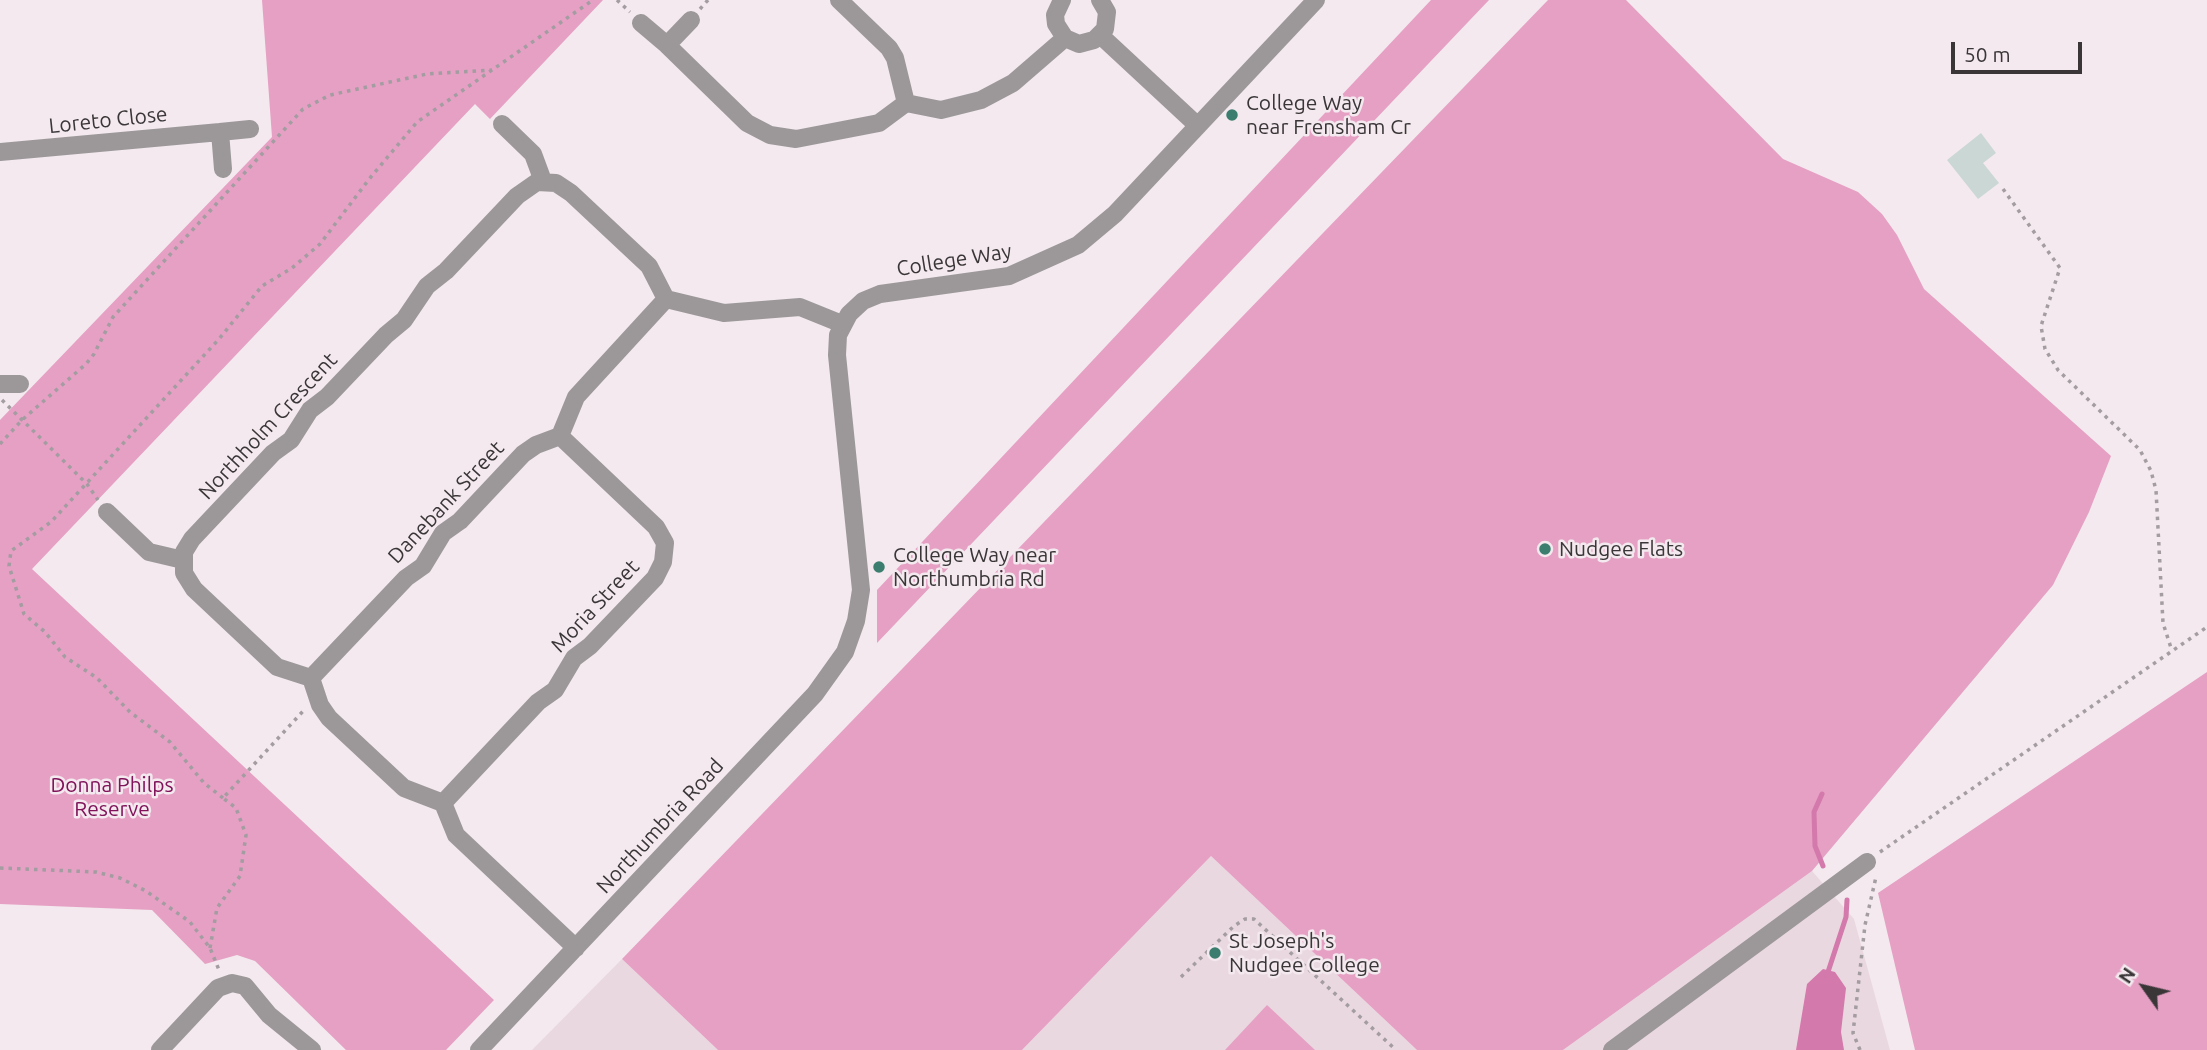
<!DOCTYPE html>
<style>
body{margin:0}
#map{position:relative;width:2207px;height:1050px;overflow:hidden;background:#f3e9ee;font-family:Ubuntu,sans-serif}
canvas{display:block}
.north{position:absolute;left:2109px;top:952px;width:70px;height:70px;-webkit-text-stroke:5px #f3e9ee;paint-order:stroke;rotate:304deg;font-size:19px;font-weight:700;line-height:28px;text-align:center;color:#3a3638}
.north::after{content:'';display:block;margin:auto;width:24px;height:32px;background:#3a3638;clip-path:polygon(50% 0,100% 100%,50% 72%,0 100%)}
.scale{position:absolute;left:1951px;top:42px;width:131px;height:32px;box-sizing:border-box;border:4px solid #3a3638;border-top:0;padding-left:9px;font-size:21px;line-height:24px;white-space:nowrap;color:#3a3638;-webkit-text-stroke:5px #f3e9ee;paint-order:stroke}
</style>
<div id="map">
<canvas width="2207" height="1050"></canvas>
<div class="north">N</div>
<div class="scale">50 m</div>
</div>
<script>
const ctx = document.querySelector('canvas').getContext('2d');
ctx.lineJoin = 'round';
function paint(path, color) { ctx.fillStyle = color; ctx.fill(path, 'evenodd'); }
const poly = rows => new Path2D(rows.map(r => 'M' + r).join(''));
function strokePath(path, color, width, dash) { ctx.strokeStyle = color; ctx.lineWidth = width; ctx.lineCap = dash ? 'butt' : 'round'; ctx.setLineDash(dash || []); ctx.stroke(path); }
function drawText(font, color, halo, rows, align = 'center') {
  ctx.font = font + ' Ubuntu,sans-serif'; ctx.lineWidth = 5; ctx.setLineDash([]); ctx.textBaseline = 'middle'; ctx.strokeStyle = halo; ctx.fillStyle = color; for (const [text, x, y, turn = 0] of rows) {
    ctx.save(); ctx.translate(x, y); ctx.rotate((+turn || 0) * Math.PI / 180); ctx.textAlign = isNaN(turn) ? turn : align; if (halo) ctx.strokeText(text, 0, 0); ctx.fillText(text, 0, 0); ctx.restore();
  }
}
paint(poly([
 [1211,856,1417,1050,1022,1050],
 [1812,871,1854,919,1890,1050,1563,1050],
 [622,959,718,1050,532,1050]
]), '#ead8e0');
paint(poly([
 [262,0,603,0,490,119,475,104,32,569,494,1000,446,1050,346,1050,255,961,237,955,205,964,152,910,0,904,0,420,272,137],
 [1431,0,1489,0,877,643,877,590],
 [1548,0,1626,0,1783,159,1858,192,1882,214,1897,235,1924,289,2111,456,2089,512,2053,585,1812,871,1563,1050,1417,1050,1211,856,1022,1050,718,1050,622,959],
 [2207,672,2207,1050,1915,1050,1878,893],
 [1267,1005,1315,1050,1225,1050]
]), '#e5a0c4');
paint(poly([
 [1823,969,1835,972,1846,988,1841,1032,1844,1050,1796,1050,1807,984]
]), '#d379ab');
strokePath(poly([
 [1822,794,1814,812,1815,846,1823,866],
 [1827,975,1846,917,1847,900]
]), '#d379ab', 5);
paint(poly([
 [1981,133,1996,153,1983,163,1999,183,1978,199,1947,160]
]), '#cbd7d4');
strokePath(poly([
 [617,0,630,12],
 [700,9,708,0],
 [2003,189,2060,268,2041,326,2045,349,2058,370,2140,450,2151,471,2156,490,2163,623,2172,651],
 [2,400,87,484,98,500],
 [0,444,22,420,86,364,94,354,113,317,303,109,330,95,427,74,492,70],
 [223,798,204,783,170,742,130,712,97,678,65,657,45,632,24,614,9,566,11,551,51,522,219,339,262,286,292,268,320,244,370,178,417,122,593,0],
 [1880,852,2207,627],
 [0,868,96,872,120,878,146,891,190,922,210,948,219,970],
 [210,948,217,908,240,876,246,835,236,808,223,798,305,709],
 [1181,977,1234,926,1245,919,1254,919,1396,1050],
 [1860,1050,1853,1033,1865,925,1876,877]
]), '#a39ca0', 3.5, [3.5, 5]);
strokePath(poly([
 [839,0,889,48,895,58,906,103],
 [1062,0,1055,15,1056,24,1065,38,1079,44,1094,40,1105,29,1107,12,1100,0],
 [641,23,667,45,691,20],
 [1100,35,1198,126],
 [667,45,747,123,770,135,796,139,879,123,906,103,941,110,981,100,1013,83,1065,38],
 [502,124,533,154,543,181],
 [0,152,220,132],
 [223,169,220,132,250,129],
 [0,384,20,384],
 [107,512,149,552,183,560],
 [311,678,406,578,423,566,443,533,460,521,523,454,536,445,560,436,576,397,666,299],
 [443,803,538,702,555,690,574,658,590,646,655,578,663,562,665,543,656,527,560,436],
 [576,948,456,835,443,803,404,788,329,718,320,705,311,678,277,667,194,589,184,573,184,552,192,539,273,453,291,440,310,410,327,397,386,335,404,320,427,286,446,271,517,196,537,182,556,183,571,193,649,266,666,299,724,313,800,307,842,324],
 [160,1050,218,988,232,983,245,986,269,1015,312,1050],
 [479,1050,815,694,845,652,856,621,861,590,837,355,838,335,849,314,863,301,880,294,1009,276,1078,245,1115,214,1316,0],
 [1612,1050,1867,862]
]), '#9c989a', 18);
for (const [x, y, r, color] of [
 [1232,115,7,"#3b7e70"],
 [1545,549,7,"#3b7e70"],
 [879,567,7,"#3b7e70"],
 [1215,953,7,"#3b7e70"]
]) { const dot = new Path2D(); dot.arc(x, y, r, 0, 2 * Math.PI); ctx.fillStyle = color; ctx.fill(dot); strokePath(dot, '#f3e9ee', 2.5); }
drawText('21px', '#3a3638', '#f3e9ee', [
 ["College Way",1246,103],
 ["near Frensham Cr",1246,127],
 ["Nudgee Flats",1559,549],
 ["College Way near",893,555],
 ["Northumbria Rd",893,579],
 ["St Joseph's",1229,941],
 ["Nudgee College",1229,965]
], 'left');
drawText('21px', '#3a3638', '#f3e9ee', [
 ["Loreto Close",108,120,-6],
 ["College Way",954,260,-9],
 ["Northholm Crescent",268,426,-47],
 ["Danebank Street",446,502,-47],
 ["Moria Street",595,606,-47],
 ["Northumbria Road",660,826,-47]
]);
drawText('21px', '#80135a', '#f3e9ee', [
 ["Donna Philps",112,785],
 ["Reserve",112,809]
]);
</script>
